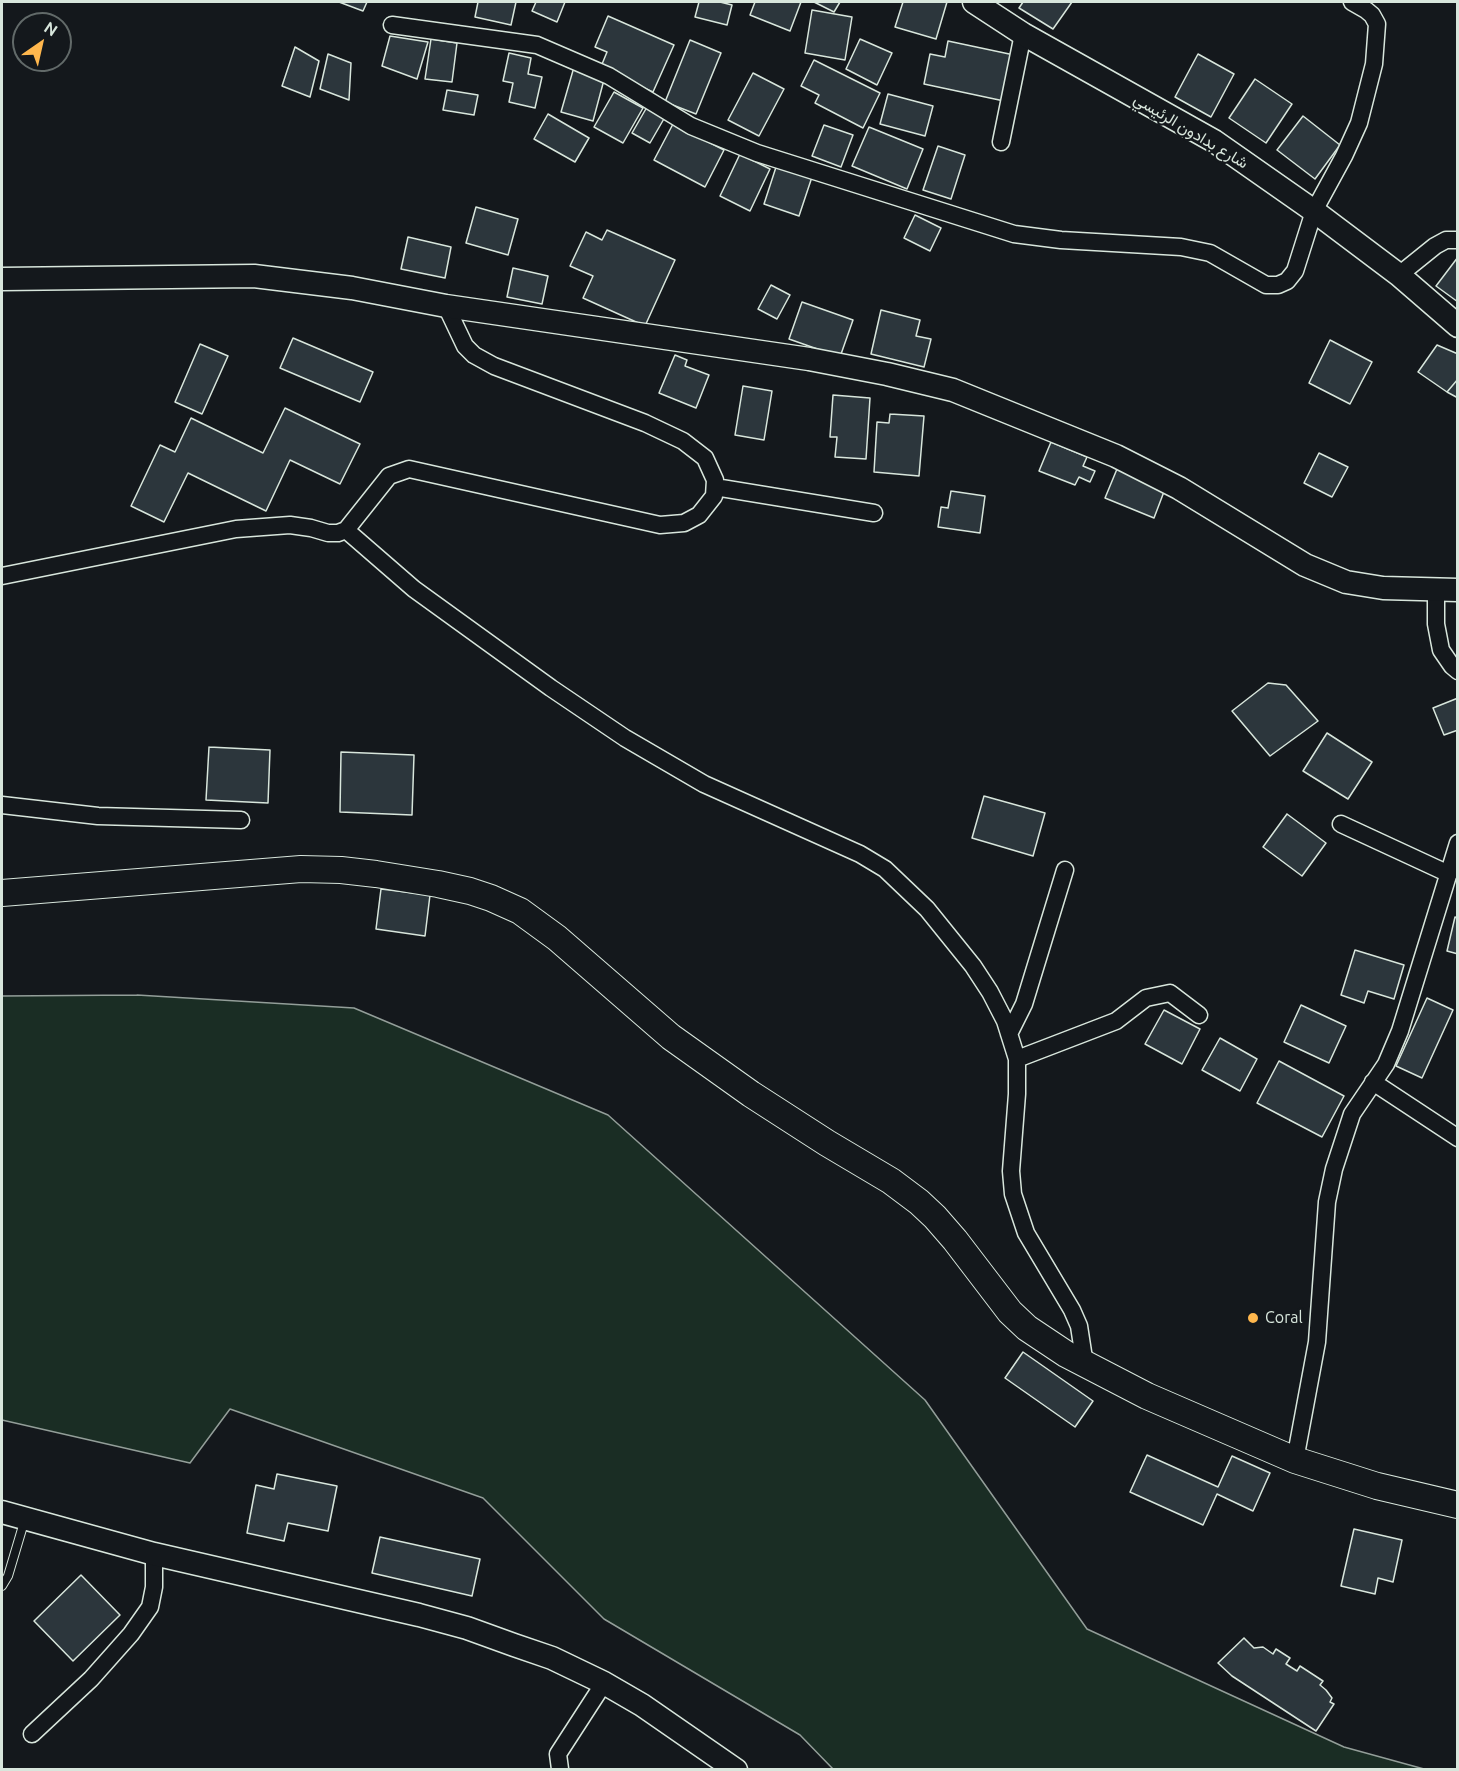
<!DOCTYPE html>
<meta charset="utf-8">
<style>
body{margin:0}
#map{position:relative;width:1459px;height:1771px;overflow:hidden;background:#14181c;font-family:Ubuntu,sans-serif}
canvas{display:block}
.frame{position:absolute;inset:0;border:3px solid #d8e6dc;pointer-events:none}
.north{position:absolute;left:12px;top:12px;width:60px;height:60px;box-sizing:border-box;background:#14181c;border:2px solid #626a69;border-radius:50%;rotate:34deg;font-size:16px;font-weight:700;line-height:24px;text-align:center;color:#d8e6dc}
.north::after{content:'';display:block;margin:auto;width:21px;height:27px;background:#ffb74d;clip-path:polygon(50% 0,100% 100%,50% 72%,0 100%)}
</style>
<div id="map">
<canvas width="1459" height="1771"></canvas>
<div class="frame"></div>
<div class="north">N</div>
</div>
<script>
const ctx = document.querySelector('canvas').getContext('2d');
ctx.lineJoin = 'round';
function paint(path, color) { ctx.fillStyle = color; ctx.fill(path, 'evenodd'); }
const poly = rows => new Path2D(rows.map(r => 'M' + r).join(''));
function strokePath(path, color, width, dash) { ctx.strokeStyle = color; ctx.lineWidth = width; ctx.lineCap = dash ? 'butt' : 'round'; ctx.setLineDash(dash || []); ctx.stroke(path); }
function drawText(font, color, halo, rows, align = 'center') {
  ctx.font = font + ' Ubuntu,Vazirmatn,sans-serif'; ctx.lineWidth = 4.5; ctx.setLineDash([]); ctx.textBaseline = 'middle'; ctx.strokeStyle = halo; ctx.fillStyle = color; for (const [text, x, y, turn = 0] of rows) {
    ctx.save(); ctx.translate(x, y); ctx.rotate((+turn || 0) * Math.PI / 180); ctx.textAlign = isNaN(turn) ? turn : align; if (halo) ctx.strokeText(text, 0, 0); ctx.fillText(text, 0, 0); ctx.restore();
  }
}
const green = poly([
 [137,995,354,1008,608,1115,925,1400,1087,1629,1344,1747,1424,1769,833,1769,800,1735,604,1619,483,1498,230,1409,190,1463,2,1420,2,996,137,995]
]);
paint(green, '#1a2d24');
strokePath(green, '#939e99', 1.5);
const building = poly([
 [339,2,367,2,363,11,339,2],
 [478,2,516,2,511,25,475,17,478,2],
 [536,2,565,2,557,22,532,11,536,2],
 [699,2,720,2,732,5,727,25,695,17,699,2],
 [755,2,801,2,790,31,750,15,755,2],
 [814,2,840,2,834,12,814,2],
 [903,2,947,2,936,39,895,27,903,2],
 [1023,2,1072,2,1053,29,1019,8,1023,2],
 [812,10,852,17,845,60,805,53,812,10],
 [608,16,674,45,653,92,600,69,607,52,595,47,608,16],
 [390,36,428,42,417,79,382,66,390,36],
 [431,39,457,43,452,82,425,79,431,39],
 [860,39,892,53,877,85,846,69,860,39],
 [690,40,721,53,696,114,665,102,690,40],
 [948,41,1014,55,1004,101,924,84,930,54,945,57,948,41],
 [295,47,319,61,310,97,282,86,295,47],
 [509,53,531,58,528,74,542,77,535,108,509,102,513,83,503,81,509,53],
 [328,54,351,63,349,100,320,89,328,54],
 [1198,54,1234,74,1211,117,1175,97,1198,54],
 [814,60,880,93,863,128,815,103,819,95,801,86,814,60],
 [574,67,605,76,593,121,561,112,574,67],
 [753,73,784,89,759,136,728,120,753,73],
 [1255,79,1292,104,1266,143,1229,118,1255,79],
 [447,90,478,95,474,115,443,110,447,90],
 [614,92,643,108,623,143,594,127,614,92],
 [888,94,933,106,925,136,880,124,888,94],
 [647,107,665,117,650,143,632,133,647,107],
 [548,114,589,138,575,162,534,139,548,114],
 [1303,116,1340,145,1315,179,1277,150,1303,116],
 [673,124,724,150,705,187,654,160,673,124],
 [824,125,853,135,841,167,812,156,824,125],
 [869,127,923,149,907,189,852,166,869,127],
 [938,146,965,155,951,199,923,190,938,146],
 [740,154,770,169,750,211,720,196,740,154],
 [778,161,813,174,799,216,764,204,778,161],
 [476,207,518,219,508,255,466,243,476,207],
 [915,215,941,228,930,251,904,238,915,215],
 [607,230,675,260,645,326,583,298,593,276,570,266,586,232,602,240,607,230],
 [408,237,451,247,445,278,401,269,408,237],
 [1458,257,1458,302,1436,286,1458,257],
 [513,268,548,276,542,304,507,297,513,268],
 [771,285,790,295,777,319,758,309,771,285],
 [802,302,853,320,840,357,789,339,802,302],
 [881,310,920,320,916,336,931,339,924,367,871,354,881,310],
 [293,338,373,372,360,402,280,368,293,338],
 [1330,340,1372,362,1350,404,1309,383,1330,340],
 [200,344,228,356,202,414,175,402,200,344],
 [1437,345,1458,354,1458,379,1447,392,1418,372,1437,345],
 [675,355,687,360,685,366,709,375,696,408,659,393,675,355],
 [1458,379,1458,398,1447,392,1458,379],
 [743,386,772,391,764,440,735,435,743,386],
 [833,395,870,398,866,459,835,457,837,437,830,437,833,395],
 [285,408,360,444,340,484,290,460,266,511,188,473,164,522,131,506,160,445,175,452,191,418,263,453,285,408],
 [890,414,924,416,919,476,874,472,877,422,889,423,890,414],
 [1051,442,1087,457,1083,466,1095,471,1090,482,1079,477,1075,485,1039,471,1051,442],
 [1319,453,1348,467,1332,497,1304,483,1319,453],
 [1117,469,1165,489,1154,518,1105,498,1117,469],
 [951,491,985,496,980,533,938,527,941,507,948,508,951,491],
 [1268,683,1286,685,1318,721,1270,756,1232,711,1268,683],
 [1458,698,1458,730,1444,735,1433,708,1458,698],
 [1327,733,1372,762,1348,799,1303,771,1327,733],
 [209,747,270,750,268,803,206,800,209,747],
 [341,752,414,755,412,815,340,812,341,752],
 [984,796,1045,813,1033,856,972,838,984,796],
 [1287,814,1326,843,1302,876,1263,847,1287,814],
 [381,889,430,895,425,936,376,929,381,889],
 [1455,917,1458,918,1458,954,1447,951,1455,917],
 [1355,950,1404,965,1394,999,1368,991,1364,1003,1341,995,1355,950],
 [1427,998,1453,1010,1422,1078,1396,1066,1427,998],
 [1301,1005,1346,1026,1329,1063,1284,1042,1301,1005],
 [1164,1010,1200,1029,1182,1064,1145,1044,1164,1010],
 [1220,1038,1257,1059,1240,1091,1202,1070,1220,1038],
 [1279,1061,1344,1096,1322,1137,1257,1103,1279,1061],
 [1023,1352,1093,1401,1075,1427,1005,1378,1023,1352],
 [1147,1455,1218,1487,1232,1456,1270,1473,1253,1511,1217,1494,1203,1525,1130,1492,1147,1455],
 [277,1474,337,1486,328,1531,288,1523,284,1541,247,1533,256,1485,274,1489,277,1474],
 [1354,1529,1402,1540,1393,1582,1378,1578,1375,1594,1341,1586,1354,1529],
 [380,1537,480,1559,472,1596,372,1573,380,1537],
 [81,1575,120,1615,73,1661,34,1621,81,1575],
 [1244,1638,1254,1648,1263,1647,1273,1654,1276,1649,1290,1658,1286,1664,1297,1671,1300,1666,1323,1681,1320,1685,1326,1690,1332,1698,1330,1702,1334,1704,1316,1731,1232,1676,1218,1663,1244,1638]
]);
paint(building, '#2c363c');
strokePath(building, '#d8e6dc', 1.5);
const lane = poly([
 [2,1586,8,1576,25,1519]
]);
const street = poly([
 [392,25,537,45,609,76,691,126,757,153,1014,234,1061,240,1181,247,1210,253,1266,285,1278,285,1287,281,1295,271,1314,211,1344,156,1359,123,1374,64,1377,24,1372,15,1366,10,1352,2],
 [1001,142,1023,34],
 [1399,275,1435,246,1446,240,1458,240],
 [715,487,874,513],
 [346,530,414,589,551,688,625,738,704,784,860,854,885,869,927,909,973,966,990,992,1005,1021,1017,1059,1017,1094,1011,1171,1013,1194,1026,1233,1072,1310,1079,1326,1085,1365],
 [2,576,236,529,290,525,311,528,328,533,338,533,346,530,389,476,409,469,660,525,684,523,699,515,714,496,715,480,705,458,683,441,645,423,494,366,474,355,465,346,446,306],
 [1436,590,1436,624,1441,650,1452,666,1458,671],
 [2,805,98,816,241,820],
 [1341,824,1449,874],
 [1009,1034,1024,1004,1065,870],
 [1017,1059,1116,1021,1146,998,1170,993,1199,1015],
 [1373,1082,1458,1138],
 [1295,1460,1317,1342,1327,1202,1334,1169,1352,1114,1386,1064,1400,1031,1458,843],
 [32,1734,91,1679,131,1634,150,1607,154,1587,154,1554],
 [560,1769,558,1754,604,1683]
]);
const secondary = poly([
 [974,2,1023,34,1214,141,1314,211,1399,275,1458,326],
 [2,279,254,276,352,288,446,306,809,359,887,374,953,390,1116,456,1179,488,1305,565,1346,582,1383,588,1458,590],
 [2,1512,154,1554,419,1615,467,1628,514,1645,552,1658,604,1683,642,1705,736,1770]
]);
const primary = poly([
 [2,893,301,869,341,870,376,874,438,884,470,891,491,898,520,911,557,938,671,1037,751,1094,827,1143,891,1181,919,1202,935,1217,955,1240,1010,1312,1027,1328,1066,1354,1147,1396,1295,1460,1377,1486,1458,1505]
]);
strokePath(lane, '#d8e6dc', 10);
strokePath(street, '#d8e6dc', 19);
strokePath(secondary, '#d8e6dc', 25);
strokePath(primary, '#d8e6dc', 28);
strokePath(lane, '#14181c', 8);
strokePath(street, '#14181c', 16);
strokePath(secondary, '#14181c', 22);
strokePath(primary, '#14181c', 26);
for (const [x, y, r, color] of [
 [1253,1318,6,"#ffb74d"]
]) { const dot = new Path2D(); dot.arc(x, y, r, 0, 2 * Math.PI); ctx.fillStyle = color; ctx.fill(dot); strokePath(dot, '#14181c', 2); }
drawText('16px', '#d8e6dc', '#14181c', [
 ["شارع بدادون الرئيسي",1191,131,31]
]);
drawText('16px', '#d8e6dc', '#14181c', [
 ["Coral",1265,1318]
], 'left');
</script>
